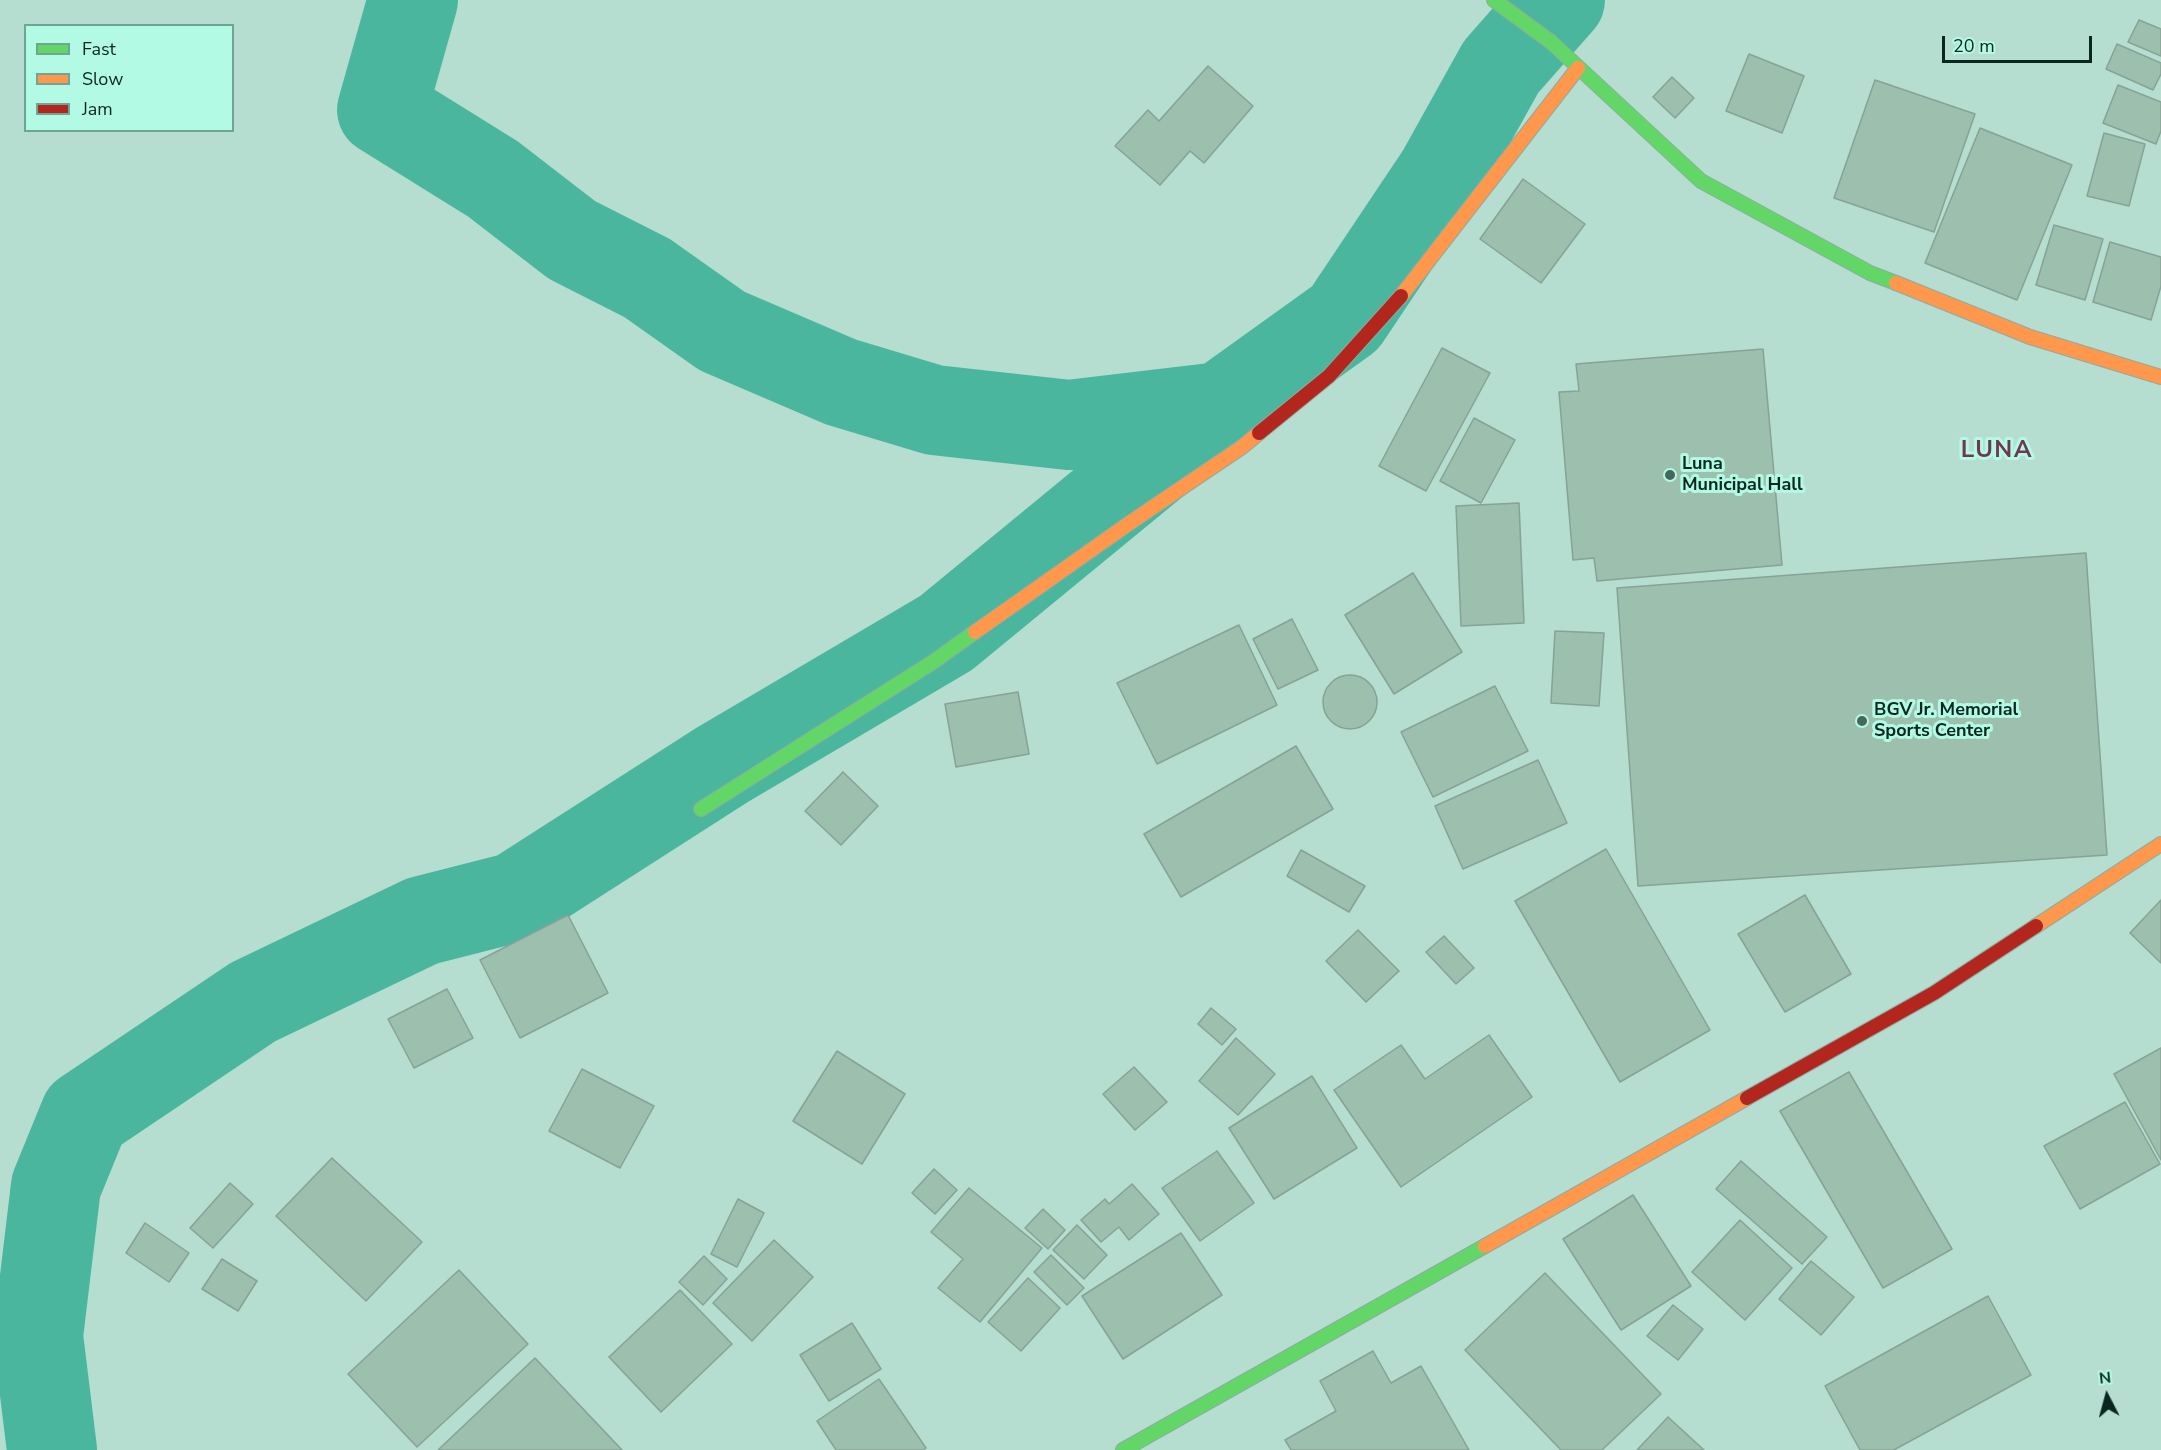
<!DOCTYPE html>
<style>
body{margin:0}
#map{position:relative;width:2161px;height:1450px;overflow:hidden;background:#b5ddd0;font-family:"Nunito Sans",sans-serif}
canvas{display:block}
.legend{position:absolute;left:24px;top:24px;width:210px;height:108px;box-sizing:border-box;background:#b2fae3;border:2px solid #6ea695;margin:0;padding:8px 10px;list-style:none;font-size:18px;color:#09271f}
.legend li{display:flex;align-items:center;gap:12px;height:30px}
.legend b{width:30px;border:2px solid #6ea695}
.north{position:absolute;left:2077px;top:1366px;width:60px;height:60px;-webkit-text-stroke:4px #b2fae3;paint-order:stroke;rotate:354deg;font-size:16px;font-weight:700;line-height:24px;text-align:center;color:#09271f}
.north::after{content:'';display:block;margin:auto;width:21px;height:27px;background:#09271f;clip-path:polygon(50% 0,100% 100%,50% 72%,0 100%)}
.scale{position:absolute;left:1942px;top:36px;width:150px;height:27px;box-sizing:border-box;border:3px solid #09271f;border-top:0;padding-left:8px;font-size:18px;line-height:21px;white-space:nowrap;color:#09271f;-webkit-text-stroke:4px #b2fae3;paint-order:stroke}
</style>
<div id="map">
<canvas width="2161" height="1450"></canvas>
<ul class="legend">
<li><b style="height:8px;background:#63d668"></b>Fast</li>
<li><b style="height:8px;background:#ff974d"></b>Slow</li>
<li><b style="height:8px;background:#b3261e"></b>Jam</li>
</ul>
<div class="north">N</div>
<div class="scale">20 m</div>
</div>
<script>
const ctx = document.querySelector('canvas').getContext('2d');
ctx.lineJoin = 'round';
const poly = rows => new Path2D(rows.map(r => 'M' + r).join(''));
function strokePath(path, color, width, dash) { ctx.strokeStyle = color; ctx.lineWidth = width; ctx.lineCap = dash ? 'butt' : 'round'; ctx.setLineDash(dash || []); ctx.stroke(path); }
function paint(path, color) { ctx.fillStyle = color; ctx.fill(path, 'evenodd'); }
function drawText(font, color, halo, rows, align = 'center') {
  ctx.font = font + ' "Nunito Sans",sans-serif'; ctx.lineWidth = 6; ctx.setLineDash([]); ctx.textBaseline = 'middle'; ctx.strokeStyle = halo; ctx.fillStyle = color; for (const [text, x, y, turn = 0] of rows) {
    ctx.save(); ctx.translate(x, y); ctx.rotate((+turn || 0) * Math.PI / 180); ctx.textAlign = isNaN(turn) ? turn : align; if (halo) ctx.strokeText(text, 0, 0); ctx.fillText(text, 0, 0); ctx.restore();
  }
}
strokePath(poly([
 [413,0,382,110,493,179,572,240,647,278,722,331,841,382,934,410,1069,425,1221,407],
 [52,1450,38,1336,56,1186,85,1115,253,1002,422,921,516,897,722,765,946,633,1221,407,1345,318,1442,173,1501,67,1560,0]
]), '#4bb69e', 90);
const building = poly([
 [2139,20,2161,29,2161,56,2128,42,2139,20],
 [2117,44,2161,63,2161,74,2153,90,2106,69,2117,44],
 [1749,54,1804,76,1782,133,1726,111,1749,54],
 [1208,66,1253,106,1204,163,1190,151,1160,185,1115,146,1148,110,1159,121,1208,66],
 [1672,77,1694,98,1675,118,1653,97,1672,77],
 [1875,80,1975,114,1934,232,1834,198,1875,80],
 [2118,85,2161,102,2161,131,2156,144,2103,123,2118,85],
 [1980,128,2072,165,2017,300,1925,263,1980,128],
 [2104,133,2145,144,2129,206,2087,196,2104,133],
 [1523,179,1585,224,1541,283,1480,239,1523,179],
 [2054,225,2103,239,2085,300,2036,285,2054,225],
 [2110,242,2161,257,2161,286,2151,320,2093,302,2110,242],
 [1442,348,1490,373,1426,491,1379,466,1442,348],
 [1763,349,1782,565,1597,581,1594,558,1573,560,1559,392,1579,391,1576,364,1763,349],
 [1474,418,1515,440,1481,503,1440,481,1474,418],
 [1519,503,1524,623,1461,626,1456,506,1519,503],
 [2086,553,2107,855,1638,886,1617,588,2086,553],
 [1413,573,1462,652,1394,694,1345,615,1413,573],
 [1292,619,1318,670,1278,689,1253,639,1292,619],
 [1239,625,1277,705,1157,764,1117,683,1239,625],
 [1555,631,1604,633,1599,706,1551,703,1555,631],
 '1323 702a27 27 0 1 1 54 0a27 27 0 1 1-54 0Z',
 [1495,686,1528,751,1433,797,1401,732,1495,686],
 [1018,692,1029,754,956,767,945,704,1018,692],
 [1296,746,1333,809,1181,897,1144,834,1296,746],
 [1538,760,1567,823,1463,869,1435,806,1538,760],
 [843,772,878,806,841,845,805,811,843,772],
 [1606,849,1710,1030,1620,1082,1515,901,1606,849],
 [1301,850,1365,886,1349,912,1287,876,1301,850],
 [1805,895,1851,974,1785,1012,1738,934,1805,895],
 [2161,900,2161,963,2130,933,2161,900],
 [568,915,608,993,520,1038,480,960,568,915],
 [1358,930,1399,971,1366,1002,1326,961,1358,930],
 [1444,936,1474,968,1456,984,1426,952,1444,936],
 [447,989,473,1038,414,1068,388,1019,447,989],
 [1211,1008,1236,1029,1222,1045,1198,1024,1211,1008],
 [1489,1035,1532,1097,1401,1187,1334,1090,1401,1045,1425,1079,1489,1035],
 [1236,1038,1275,1074,1238,1115,1199,1081,1236,1038],
 [2161,1048,2161,1160,2114,1074,2161,1048],
 [837,1051,905,1094,862,1164,793,1121,837,1051],
 [1134,1067,1167,1102,1135,1130,1103,1094,1134,1067],
 [582,1069,654,1106,620,1168,549,1131,582,1069],
 [1849,1072,1952,1249,1883,1288,1780,1111,1849,1072],
 [1312,1076,1357,1148,1274,1199,1229,1128,1312,1076],
 [2125,1102,2160,1164,2080,1209,2044,1146,2125,1102],
 [1217,1151,1254,1203,1200,1241,1162,1188,1217,1151],
 [332,1158,422,1242,366,1301,276,1216,332,1158],
 [1741,1161,1827,1237,1802,1264,1716,1189,1741,1161],
 [934,1169,957,1190,935,1214,912,1193,934,1169],
 [230,1183,253,1204,213,1248,190,1228,230,1183],
 [1132,1184,1159,1214,1129,1240,1119,1227,1101,1242,1081,1220,1105,1199,1109,1204,1132,1184],
 [969,1188,1042,1248,980,1322,938,1288,963,1259,931,1232,969,1188],
 [1633,1195,1691,1286,1621,1330,1563,1239,1633,1195],
 [738,1199,764,1213,737,1267,711,1254,738,1199],
 [1043,1209,1065,1230,1048,1249,1025,1228,1043,1209],
 [1740,1220,1792,1268,1745,1320,1692,1272,1740,1220],
 [145,1223,189,1253,169,1282,126,1253,145,1223],
 [1077,1225,1107,1255,1084,1279,1053,1250,1077,1225],
 [1181,1233,1222,1295,1123,1359,1082,1296,1181,1233],
 [774,1240,813,1277,752,1341,713,1303,774,1240],
 [1051,1255,1084,1288,1067,1305,1034,1272,1051,1255],
 [704,1256,727,1279,703,1305,679,1282,704,1256],
 [222,1259,257,1281,238,1311,202,1289,222,1259],
 [1811,1261,1854,1297,1821,1335,1779,1299,1811,1261],
 [459,1270,528,1344,417,1447,348,1374,459,1270],
 [1545,1273,1661,1394,1602,1450,1561,1450,1465,1350,1545,1273],
 [1028,1278,1060,1308,1021,1351,988,1322,1028,1278],
 [680,1290,732,1344,661,1412,609,1357,680,1290],
 [1988,1296,2031,1375,1894,1450,1860,1450,1825,1386,1988,1296],
 [1673,1305,1703,1329,1678,1360,1647,1336,1673,1305],
 [852,1323,881,1369,829,1401,800,1355,852,1323],
 [1373,1351,1391,1383,1421,1366,1469,1450,1291,1450,1285,1440,1336,1411,1320,1381,1373,1351],
 [535,1358,622,1450,438,1450,535,1358],
 [879,1379,926,1448,923,1450,836,1450,817,1421,879,1379],
 [1668,1417,1704,1450,1637,1450,1668,1417]
]);
paint(building, '#9dbfae');
strokePath(building, '#87a296', 1.5);
const fast = poly([
 [1494,0,1551,42,1701,181,1870,273,1896,283],
 [701,809,933,662,975,632],
 [1123,1450,1485,1246]
]);
const slow = poly([
 [1896,283,2030,337,2161,377],
 [1401,296,1578,68],
 [975,632,1131,522,1242,447,1259,433],
 [2036,926,2161,844],
 [1485,1246,1747,1098]
]);
const jam = poly([
 [1259,433,1329,376,1401,296],
 [1747,1098,1934,993,2036,926]
]);
strokePath(fast, '#8caca2', 16);
strokePath(slow, '#8caca2', 16);
strokePath(jam, '#8caca2', 16);
strokePath(fast, '#63d668', 14);
strokePath(slow, '#ff974d', 14);
strokePath(jam, '#b3261e', 14);
for (const [x, y, r, color] of [
 [1670,475,6,"#45675d"],
 [1862,721,6,"#45675d"]
]) { const dot = new Path2D(); dot.arc(x, y, r, 0, 2 * Math.PI); ctx.fillStyle = color; ctx.fill(dot); strokePath(dot, '#b2fae3', 2); }
drawText('bold 18px', '#09271f', '#b2fae3', [
 ["Luna",1682,465],
 ["Municipal Hall",1682,486],
 ["BGV Jr. Memorial",1874,711],
 ["Sports Center",1874,732]
], 'left');
ctx.letterSpacing = '1.5px';
drawText('bold 24px', '#763453', '#b2fae3', [
 ["LUNA",1997,451]
]);
ctx.letterSpacing = '0px';
</script>
